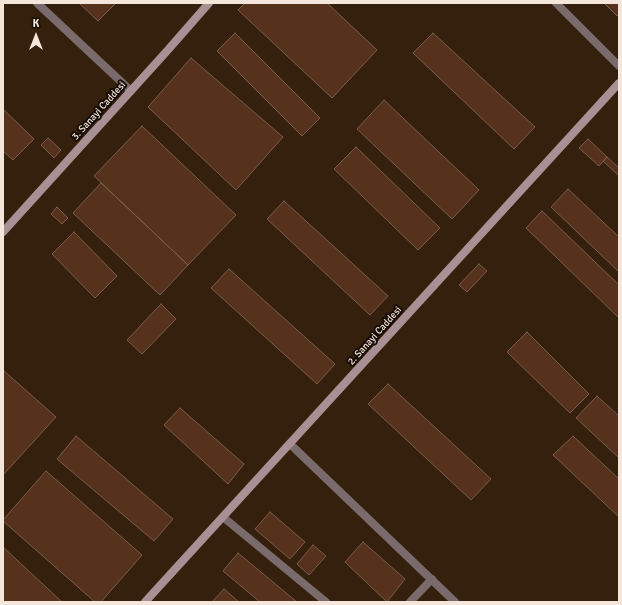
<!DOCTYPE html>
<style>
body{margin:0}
#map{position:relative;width:622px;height:605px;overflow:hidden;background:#35200e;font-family:Signika,sans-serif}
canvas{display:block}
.frame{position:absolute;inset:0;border:4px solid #f5e6db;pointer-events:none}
.north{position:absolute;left:16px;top:16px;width:40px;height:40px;-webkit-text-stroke:3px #160c05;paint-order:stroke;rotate:0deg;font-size:11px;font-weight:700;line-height:16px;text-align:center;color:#f5e6db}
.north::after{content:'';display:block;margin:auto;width:14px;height:18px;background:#f5e6db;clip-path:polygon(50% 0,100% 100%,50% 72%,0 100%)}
</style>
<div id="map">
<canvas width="622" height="605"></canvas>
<div class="frame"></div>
<div class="north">K</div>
</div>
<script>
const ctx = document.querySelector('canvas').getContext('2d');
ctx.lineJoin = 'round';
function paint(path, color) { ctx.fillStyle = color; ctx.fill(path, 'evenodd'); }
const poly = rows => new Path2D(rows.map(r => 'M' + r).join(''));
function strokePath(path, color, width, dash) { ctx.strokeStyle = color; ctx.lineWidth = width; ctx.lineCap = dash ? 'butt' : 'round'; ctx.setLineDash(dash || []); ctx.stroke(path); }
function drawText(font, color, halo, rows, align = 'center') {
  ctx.font = font + ' Signika,sans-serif'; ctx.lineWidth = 4; ctx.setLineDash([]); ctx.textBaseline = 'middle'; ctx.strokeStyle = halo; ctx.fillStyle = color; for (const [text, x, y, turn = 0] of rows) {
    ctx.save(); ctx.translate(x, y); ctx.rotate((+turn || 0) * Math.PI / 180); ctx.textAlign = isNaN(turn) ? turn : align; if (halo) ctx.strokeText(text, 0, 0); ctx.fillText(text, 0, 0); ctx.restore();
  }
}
const building = poly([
 [79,3,116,3,98,21,79,3],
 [245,3,327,3,377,50,332,98,238,10,245,3],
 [604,3,619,3,619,13,617,16,604,3],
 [235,33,320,118,302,136,217,51,235,33],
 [433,33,535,127,514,149,413,53,433,33],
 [191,58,283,137,236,190,148,107,191,58],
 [384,100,479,190,452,219,357,129,384,100],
 [3,109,34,139,13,160,3,151,3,109],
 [142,126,236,215,188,265,94,176,142,126],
 [48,138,61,150,54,158,41,145,48,138],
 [588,139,607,157,599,166,579,148,588,139],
 [356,147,440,228,418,250,334,169,356,147],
 [607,157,619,168,619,176,603,161,607,157],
 [101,183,188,265,160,295,73,213,101,183],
 [568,189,619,237,619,272,551,207,568,189],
 [284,201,388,296,370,315,267,219,284,201],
 [57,207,68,218,62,224,51,214,57,207],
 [542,211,619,285,619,318,526,228,542,211],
 [74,232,117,276,95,298,52,254,74,232],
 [479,264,487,271,467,292,459,285,479,264],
 [229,269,335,364,317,384,211,288,229,269],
 [161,304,176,319,142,354,127,340,161,304],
 [527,332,589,394,570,413,507,352,527,332],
 [3,370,56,417,3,475,3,370],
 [388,384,491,479,471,500,368,404,388,384],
 [597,396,619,416,619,458,576,418,597,396],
 [180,408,244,464,228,484,164,425,180,408],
 [76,436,173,519,154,541,57,459,76,436],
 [573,436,619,479,619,517,553,455,573,436],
 [46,471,142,555,101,602,95,602,3,521,3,520,46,471],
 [270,512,305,542,290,559,255,529,270,512],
 [363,542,405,579,387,602,345,562,363,542],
 [313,545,326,556,309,575,297,564,313,545],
 [3,547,62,602,3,602,3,547],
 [238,553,297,602,260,602,223,571,238,553],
 [224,589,239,602,212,602,224,589]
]);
paint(building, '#56311b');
strokePath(building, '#795d4d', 1);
strokePath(poly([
 [37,3,131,91],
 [556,3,619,66],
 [290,444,455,602],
 [223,517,326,602],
 [410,602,432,579]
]), '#796a6c', 8);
strokePath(poly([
 [3,232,167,51,209,3],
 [145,602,619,83]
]), '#a99094', 8);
drawText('10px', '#f5e6db', '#160c05', [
 ["3. Sanayi Caddesi",99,111,-48],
 ["2. Sanayi Caddesi",375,336,-48]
]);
</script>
